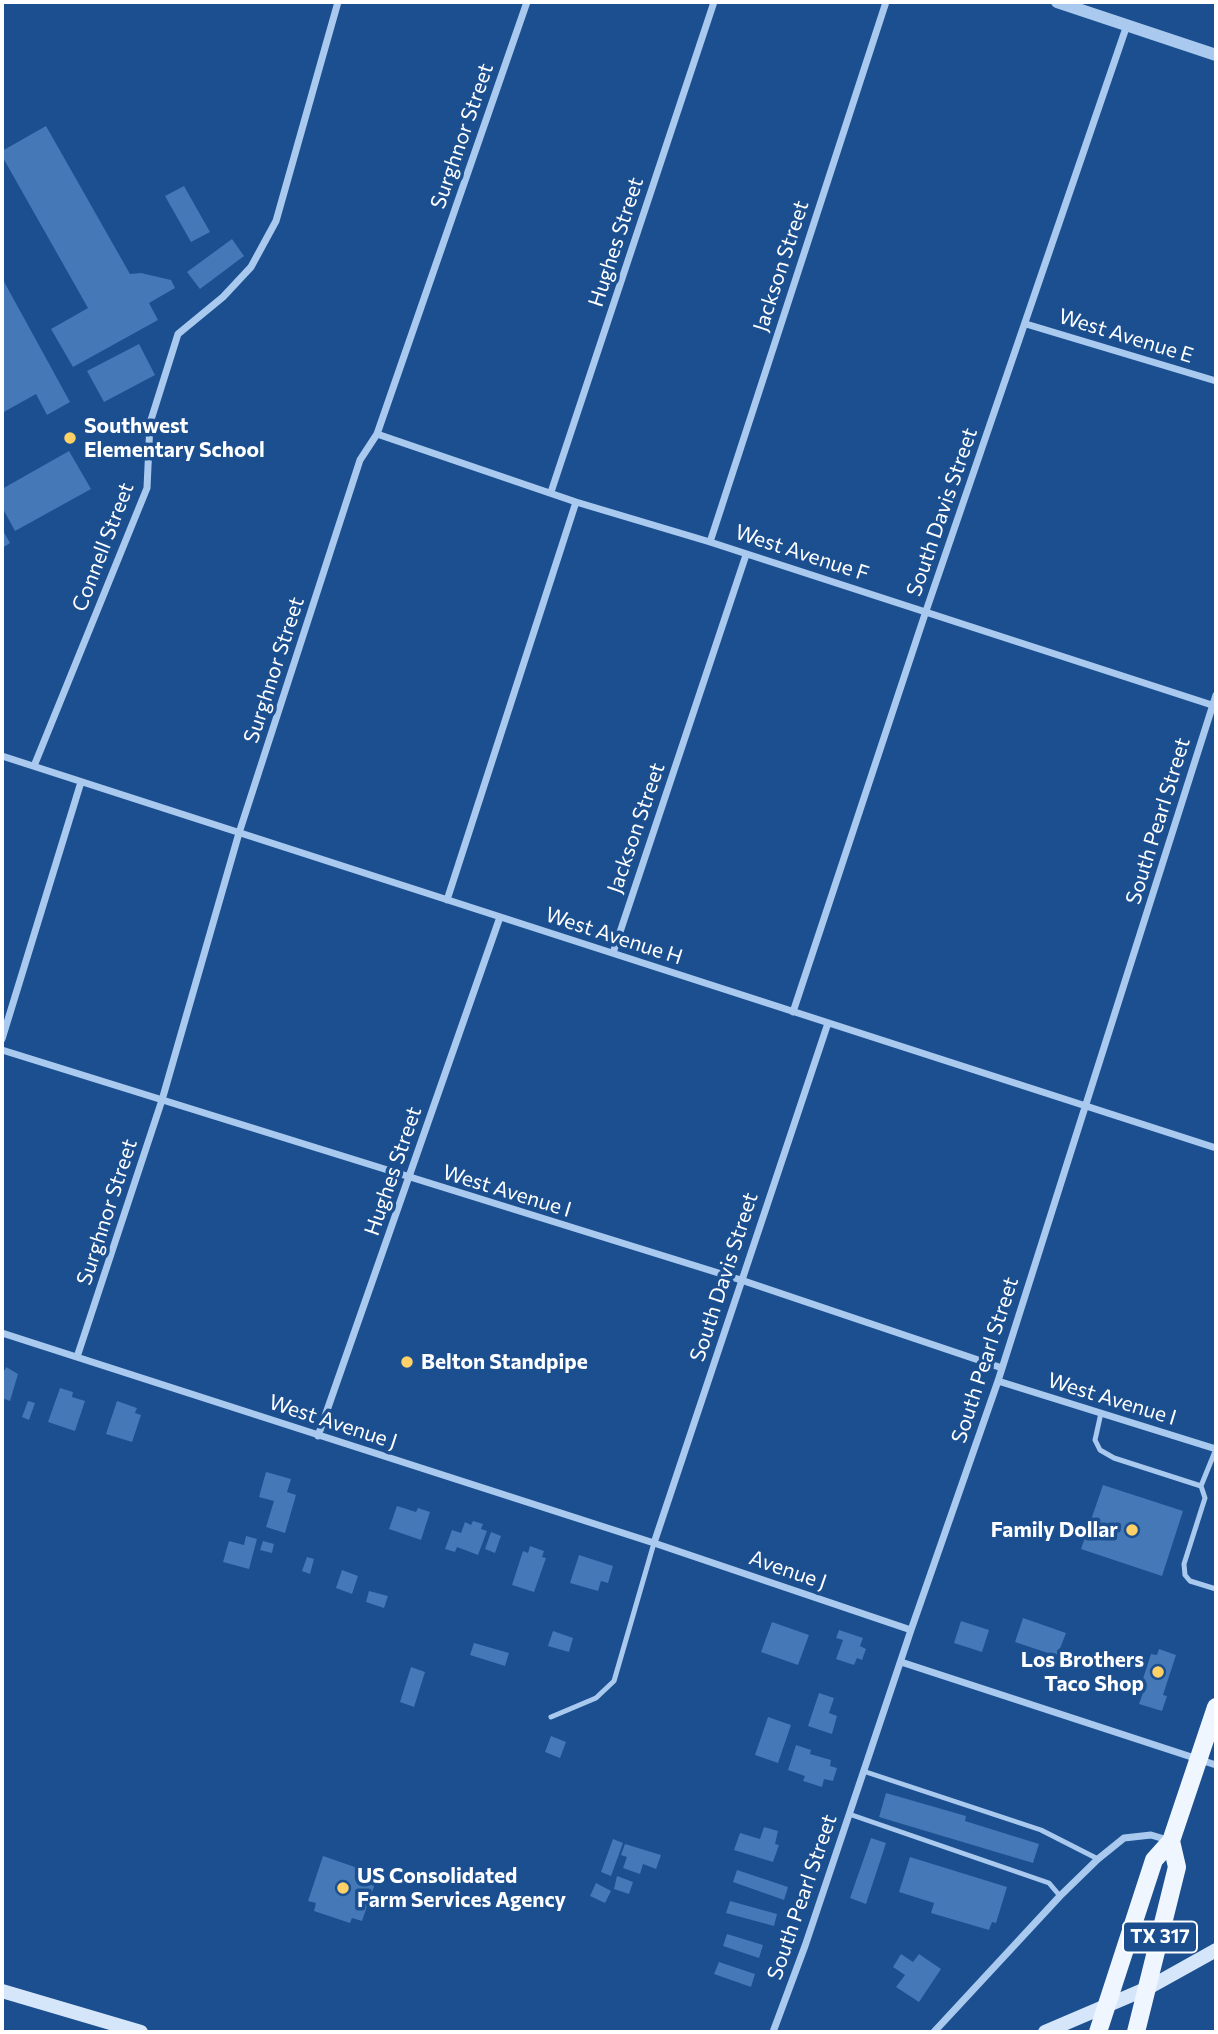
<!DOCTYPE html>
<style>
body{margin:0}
#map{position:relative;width:1218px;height:2034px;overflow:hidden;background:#1b4f8f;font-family:Commissioner,sans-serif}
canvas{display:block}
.frame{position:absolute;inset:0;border:4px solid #fff;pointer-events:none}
</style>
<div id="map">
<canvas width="1218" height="2034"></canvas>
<div class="frame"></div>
</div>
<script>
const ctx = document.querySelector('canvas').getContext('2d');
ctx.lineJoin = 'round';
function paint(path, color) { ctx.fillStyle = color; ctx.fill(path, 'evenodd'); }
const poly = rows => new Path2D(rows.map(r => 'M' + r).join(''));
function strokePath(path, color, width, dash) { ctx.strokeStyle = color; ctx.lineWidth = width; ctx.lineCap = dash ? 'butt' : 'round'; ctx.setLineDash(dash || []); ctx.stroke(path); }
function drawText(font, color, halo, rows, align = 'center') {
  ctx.font = font + ' Commissioner,sans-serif'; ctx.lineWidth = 7; ctx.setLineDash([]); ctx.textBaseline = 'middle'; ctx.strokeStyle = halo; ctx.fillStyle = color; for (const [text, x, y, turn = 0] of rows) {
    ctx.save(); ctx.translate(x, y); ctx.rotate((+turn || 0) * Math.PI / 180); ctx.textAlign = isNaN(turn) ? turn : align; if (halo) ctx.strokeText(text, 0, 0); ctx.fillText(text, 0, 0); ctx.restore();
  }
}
paint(poly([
 [46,126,130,274,141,273,171,280,175,288,149,303,158,320,73,367,51,329,88,308,2,156,2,151],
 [184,186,210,232,191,242,165,196],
 [232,239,244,256,200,289,187,272],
 [2,278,70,402,47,415,36,394,2,413],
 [139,344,155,375,104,402,87,371],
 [69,451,91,489,15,531,2,507,2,489],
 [2,529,10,543,2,548],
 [6,1367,18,1374,10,1401,2,1398,2,1369,5,1370],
 [60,1388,73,1392,72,1397,85,1401,75,1431,48,1422],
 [28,1401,35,1403,29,1420,22,1417],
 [117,1401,137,1408,135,1413,141,1415,132,1442,106,1434],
 [266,1472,291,1479,287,1492,296,1495,285,1533,266,1527,274,1501,259,1497],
 [1103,1485,1183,1511,1162,1576,1081,1549],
 [397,1506,416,1512,418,1508,430,1512,421,1540,389,1529],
 [473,1521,483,1524,481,1529,487,1531,478,1555,457,1547,455,1552,445,1549,452,1530,461,1533,465,1522,471,1525],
 [491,1532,501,1536,495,1553,485,1549],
 [246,1536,257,1539,249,1569,223,1562,229,1541,244,1545],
 [263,1541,274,1544,272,1553,260,1550],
 [530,1546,544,1551,542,1557,546,1558,534,1592,512,1585,523,1551,528,1553],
 [579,1555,613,1566,608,1583,601,1581,598,1591,570,1583],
 [307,1557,314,1559,310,1574,302,1571],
 [342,1570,358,1576,352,1594,336,1588],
 [369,1591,388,1596,384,1608,366,1602],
 [1023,1618,1066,1633,1057,1656,1015,1642],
 [961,1621,989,1630,982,1652,954,1643],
 [772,1622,809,1635,798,1665,761,1652],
 [839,1630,863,1638,860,1646,866,1649,862,1660,857,1658,854,1665,836,1659,843,1640,836,1638],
 [553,1631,573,1638,569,1652,548,1646],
 [474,1643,509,1653,505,1666,470,1655],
 [1159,1649,1176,1655,1163,1695,1167,1696,1162,1711,1139,1704,1144,1690,1140,1688,1151,1654,1157,1655],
 [411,1667,425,1672,414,1707,400,1702],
 [819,1693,834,1698,829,1713,837,1716,832,1734,808,1726],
 [768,1717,791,1725,778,1763,755,1755],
 [551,1736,566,1742,560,1758,545,1752],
 [796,1745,811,1750,810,1754,831,1760,830,1766,837,1768,833,1781,824,1779,822,1787,803,1781,805,1776,788,1770],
 [886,1793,966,1816,965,1821,1039,1844,1033,1863,879,1817],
 [764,1827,778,1831,775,1844,779,1845,773,1862,734,1850,740,1833,760,1839],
 [871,1838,886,1843,866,1904,850,1898],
 [613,1839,623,1843,611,1876,601,1872],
 [625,1844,661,1855,656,1869,643,1864,640,1874,623,1868,627,1857,621,1855],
 [323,1856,378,1875,362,1921,352,1918,350,1923,314,1911,316,1903,308,1901],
 [910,1857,1007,1887,996,1923,992,1922,989,1930,931,1913,934,1903,899,1892],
 [737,1870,788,1887,784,1900,733,1882],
 [617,1876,633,1882,629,1894,614,1889],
 [596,1883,611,1891,605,1903,590,1896],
 [730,1901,777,1914,774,1926,726,1913],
 [727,1934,763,1945,759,1958,723,1946],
 [901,1954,913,1962,919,1954,941,1969,919,2002,896,1987,905,1975,893,1967],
 [719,1962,755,1974,751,1987,714,1974]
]), '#4478b7');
strokePath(poly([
 [1101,1413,1095,1440,1100,1450,1114,1458,1201,1486,1205,1498,1184,1564,1185,1575,1190,1581,1216,1589],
 [1201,1486,1216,1449],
 [551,1717,596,1698,614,1681,654,1543],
 [863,1771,1041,1830,1098,1859],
 [849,1814,1049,1883,1060,1896]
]), '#a9c9ee', 5);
strokePath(poly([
 [1026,324,1216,381],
 [377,434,576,502,710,542,1215,706],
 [551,492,714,2],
 [710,542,886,2],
 [2,756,1216,1148],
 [34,766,147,488,150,423,178,334,223,297,251,267,276,221,338,2],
 [447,900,576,502],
 [613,953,746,555],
 [793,1012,926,611,1127,25],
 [2,1039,81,782],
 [2,1050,741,1280,1002,1368],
 [2,1333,654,1543,911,1630],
 [77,1357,162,1100,239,833,360,460,377,434,527,2],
 [998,1381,1216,1449],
 [318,1436,500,917],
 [654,1543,828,1023],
 [901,1662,1216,1765],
 [773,2032,805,1946,911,1630,998,1381,1216,695],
 [934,2032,1060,1896,1098,1859,1124,1838,1151,1835,1171,1841]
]), '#a9c9ee', 7);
strokePath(poly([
 [1057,2,1216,55]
]), '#a9c9ee', 12);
strokePath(poly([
 [2,1991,141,2032],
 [1045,2032,1148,1988,1216,1950]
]), '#d6e6fa', 14);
strokePath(poly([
 [1098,2032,1154,1860,1171,1841,1216,1707],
 [1136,2032,1177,1867,1171,1841]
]), '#f0f6ff', 18);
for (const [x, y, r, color] of [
 [70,438,7,"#ffd166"],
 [407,1362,7,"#ffd166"],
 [1132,1530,7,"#ffd166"],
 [1158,1672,7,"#ffd166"],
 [343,1888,7,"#ffd166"]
]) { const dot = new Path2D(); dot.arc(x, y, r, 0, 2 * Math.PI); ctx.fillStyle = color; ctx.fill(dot); strokePath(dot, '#1b4f8f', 2.5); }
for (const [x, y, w] of [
 [1160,1937,74]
]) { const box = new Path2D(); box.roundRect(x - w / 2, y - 15.5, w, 31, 5); ctx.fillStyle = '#1b4f8f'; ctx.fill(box); strokePath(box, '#fff', 2); }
drawText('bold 19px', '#fff', null, [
 ["TX 317",1160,1937]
]);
drawText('21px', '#fff', '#1b4f8f', [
 ["Surghnor Street",462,136,-71],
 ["Hughes Street",616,242,-72],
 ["Jackson Street",781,266,-72],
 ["West Avenue E",1126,336,17],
 ["South Davis Street",942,512,-71],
 ["Connell Street",103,547,-69],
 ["West Avenue F",802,553,18],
 ["Surghnor Street",274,670,-72],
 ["South Pearl Street",1158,821,-73],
 ["Jackson Street",636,828,-71],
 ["West Avenue H",614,936,18],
 ["Hughes Street",393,1171,-71],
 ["West Avenue I",507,1191,17],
 ["Surghnor Street",107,1212,-72],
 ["South Davis Street",724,1277,-72],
 ["South Pearl Street",985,1360,-72],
 ["West Avenue I",1112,1399,17],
 ["West Avenue J",333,1422,18],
 ["Avenue J",788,1570,19],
 ["South Pearl Street",802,1897,-71]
]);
drawText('bold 21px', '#fff', '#1b4f8f', [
 ["Southwest",84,426],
 ["Elementary School",84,450],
 ["Belton Standpipe",421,1362],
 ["Family Dollar",1118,1530,"right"],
 ["Los Brothers",1144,1660,"right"],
 ["Taco Shop",1144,1684,"right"],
 ["US Consolidated",357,1876],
 ["Farm Services Agency",357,1900]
], 'left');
</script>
